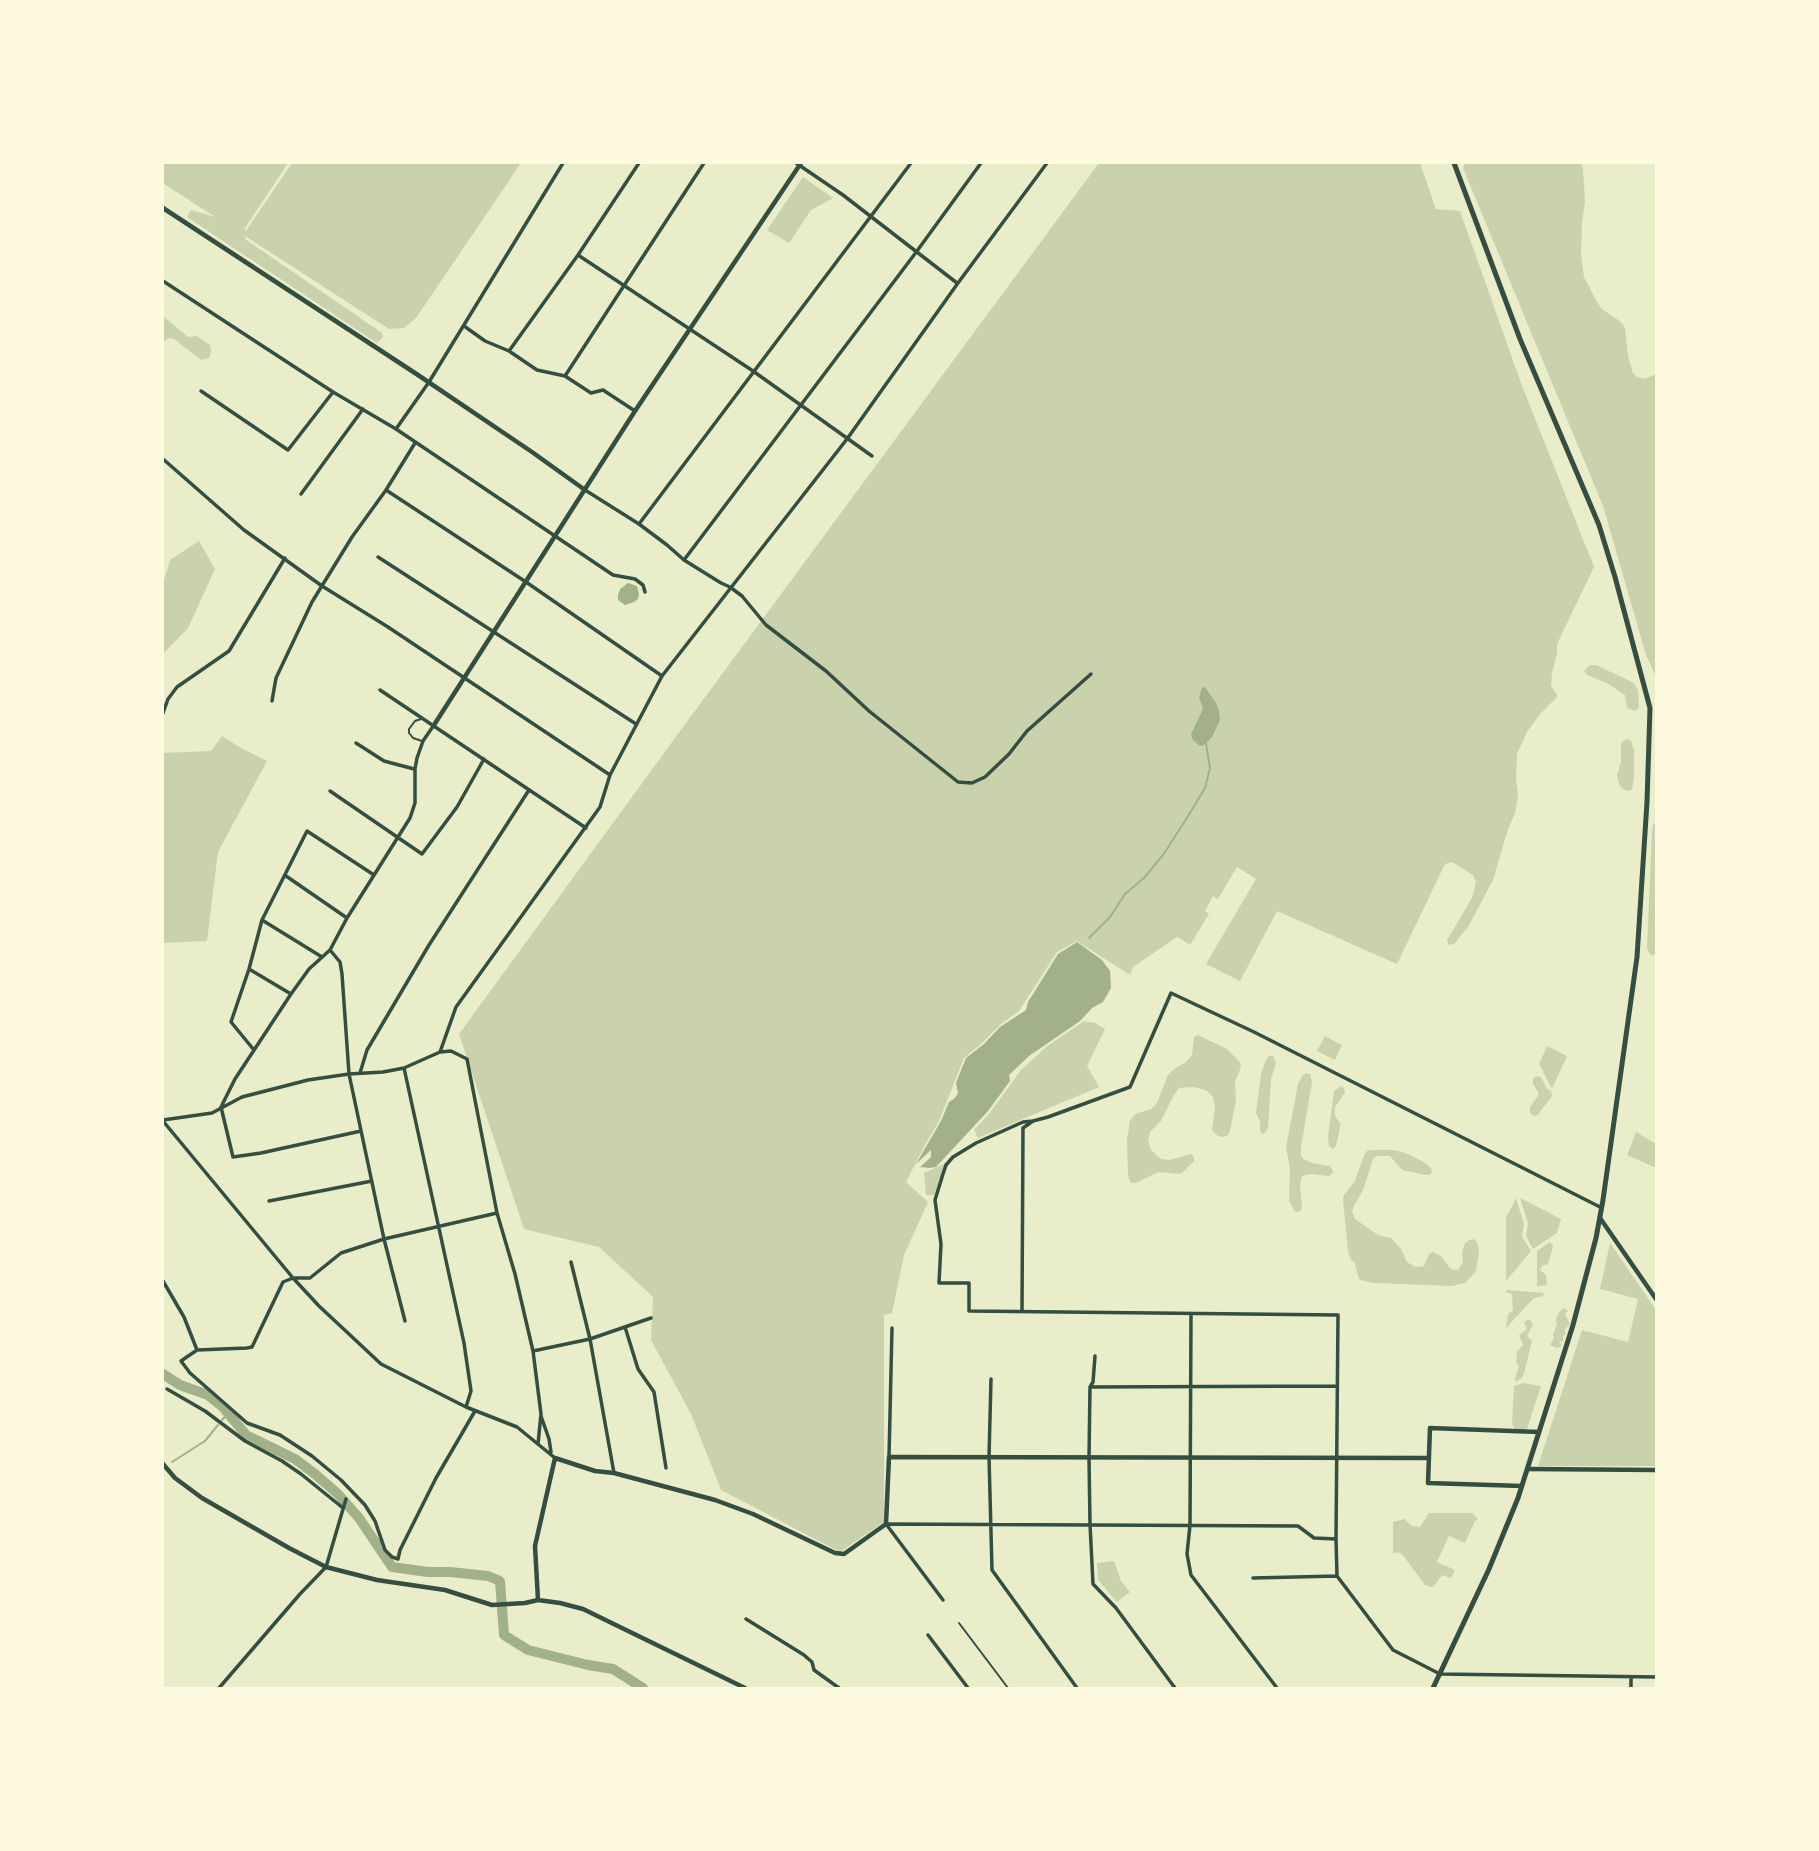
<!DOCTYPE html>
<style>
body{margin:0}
#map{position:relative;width:1819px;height:1851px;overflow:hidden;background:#e9edc9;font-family:"PT Sans Narrow",sans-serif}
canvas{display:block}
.frame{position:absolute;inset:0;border:164px solid #fefae0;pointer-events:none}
</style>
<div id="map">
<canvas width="1819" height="1851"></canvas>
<div class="frame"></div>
</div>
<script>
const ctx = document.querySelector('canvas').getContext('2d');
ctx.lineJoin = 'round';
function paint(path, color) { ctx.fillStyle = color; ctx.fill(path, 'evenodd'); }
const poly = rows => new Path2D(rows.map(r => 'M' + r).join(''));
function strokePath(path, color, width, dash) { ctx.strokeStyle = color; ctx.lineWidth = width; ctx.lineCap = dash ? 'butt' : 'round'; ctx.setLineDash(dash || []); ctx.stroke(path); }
paint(poly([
 [163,163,288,163,245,228,245,232,292,163,521,163,416,318,404,328,389,329,245,236,245,239,382,333,383,337,377,343,187,217,191,210,215,217,163,183],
 [1099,163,1420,163,1436,209,1460,211,1521,383,1594,567,1557,644,1557,654,1552,673,1551,686,1558,696,1540,714,1527,732,1517,754,1516,779,1518,795,1515,813,1507,832,1493,880,1468,927,1455,943,1451,945,1448,944,1447,940,1472,898,1476,882,1473,875,1452,862,1445,864,1397,964,1277,911,1240,981,1206,964,1256,879,1237,867,1218,899,1213,896,1205,911,1209,914,1190,945,1177,937,1133,967,1130,975,1077,941,1057,952,1019,1011,1000,1025,982,1043,964,1058,939,1121,925,1145,906,1182,928,1202,904,1255,892,1313,884,1315,884,1522,840,1552,721,1490,691,1414,651,1340,653,1297,599,1247,524,1229,459,1034,683,727],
 [1465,163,1581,163,1583,169,1585,202,1582,222,1581,255,1584,277,1597,302,1602,309,1621,322,1625,328,1628,356,1633,373,1637,377,1645,379,1656,374,1656,677,1646,655,1603,506,1463,168],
 [803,177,833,198,811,210,789,243,767,230],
 [163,316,188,337,197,336,210,345,211,352,209,358,201,360,174,339,169,338,163,342],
 [199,541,215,569,188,628,163,654,163,584,170,560],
 [1590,665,1596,665,1634,683,1638,690,1639,708,1635,711,1627,708,1625,695,1607,683,1587,675,1584,671],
 [222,736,241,748,267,761,218,852,207,941,163,943,163,753,211,751],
 [1627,739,1631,741,1634,750,1634,778,1632,790,1628,791,1623,789,1619,784,1617,776,1621,762,1621,744,1622,742],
 [1656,822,1656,954,1651,956,1647,948,1652,831,1653,825],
 [1084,1021,1095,1023,1105,1029,1087,1066,1099,1087,978,1138,974,1130,989,1114,1021,1070,1046,1047],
 [1198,1035,1227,1049,1240,1062,1241,1067,1235,1082,1236,1100,1230,1131,1227,1136,1223,1137,1218,1136,1212,1130,1215,1106,1213,1097,1206,1090,1193,1087,1179,1088,1174,1095,1161,1121,1150,1132,1148,1141,1151,1150,1161,1159,1170,1160,1191,1154,1194,1157,1194,1161,1181,1174,1158,1172,1136,1183,1131,1183,1128,1175,1127,1140,1130,1120,1137,1113,1150,1110,1157,1103,1168,1075,1174,1069,1186,1062,1192,1055,1194,1037],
 [1325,1036,1342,1045,1335,1060,1317,1051],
 [1547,1046,1567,1056,1552,1089,1539,1064],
 [1273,1055,1276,1063,1271,1079,1268,1128,1266,1132,1262,1134,1260,1130,1260,1121,1256,1113,1261,1074,1266,1060,1269,1056],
 [1306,1073,1310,1074,1312,1082,1301,1147,1301,1156,1304,1159,1312,1163,1329,1166,1332,1169,1333,1173,1329,1176,1310,1174,1302,1176,1300,1185,1302,1208,1299,1212,1295,1212,1289,1200,1290,1169,1286,1147,1298,1084,1302,1076],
 [1536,1076,1541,1077,1547,1089,1551,1091,1552,1096,1537,1116,1532,1115,1530,1111,1530,1107,1538,1096,1538,1092,1533,1084,1533,1079],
 [1341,1086,1344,1088,1345,1093,1335,1107,1335,1116,1340,1123,1340,1128,1336,1146,1333,1149,1329,1146,1328,1137,1334,1091],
 [1636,1132,1656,1144,1656,1168,1627,1155],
 [1371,1150,1393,1150,1403,1152,1424,1162,1431,1168,1432,1172,1429,1175,1425,1175,1402,1170,1390,1156,1377,1156,1373,1159,1363,1190,1354,1206,1352,1211,1355,1219,1378,1235,1391,1238,1401,1249,1407,1262,1415,1267,1424,1266,1429,1254,1433,1252,1441,1256,1450,1268,1454,1270,1458,1270,1463,1262,1462,1253,1465,1243,1469,1240,1474,1239,1477,1242,1479,1251,1476,1271,1465,1283,1452,1286,1375,1283,1360,1280,1358,1276,1355,1263,1351,1260,1348,1251,1343,1199,1344,1195,1355,1181,1364,1155,1367,1151],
 [946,1163,935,1195,926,1195,924,1173],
 [1516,1198,1524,1224,1522,1237,1531,1251,1506,1281,1506,1218],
 [1520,1198,1561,1219,1557,1233,1533,1249,1526,1236,1528,1223],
 [1550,1242,1553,1246,1548,1264,1542,1266,1540,1270,1546,1275,1547,1285,1537,1286,1537,1251],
 [1610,1243,1656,1310,1656,1466,1538,1466,1582,1330,1628,1342,1638,1299,1600,1289],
 [1506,1290,1544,1293,1543,1296,1534,1298,1506,1328,1508,1314,1513,1310,1512,1294,1506,1292],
 [1564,1308,1568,1311,1565,1314,1570,1324,1564,1330,1566,1334,1563,1336,1563,1341,1559,1342,1562,1346,1557,1348,1550,1345,1554,1338,1553,1334,1557,1325,1556,1320,1559,1312],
 [1529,1319,1533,1324,1527,1336,1532,1341,1523,1377,1516,1382,1515,1378,1519,1366,1516,1362,1517,1352,1523,1345,1519,1335,1527,1329,1524,1322],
 [1523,1383,1541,1386,1527,1429,1515,1429,1512,1424,1514,1386],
 [1429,1513,1472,1513,1478,1519,1475,1521,1465,1543,1449,1536,1437,1562,1455,1570,1451,1578,1442,1575,1434,1586,1431,1587,1425,1585,1402,1554,1396,1552,1393,1554,1393,1522,1404,1519,1412,1526,1420,1527],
 [1114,1561,1121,1581,1130,1592,1117,1602,1098,1580,1097,1563]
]), '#cad2ad');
paint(poly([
 [628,583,637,586,639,594,638,599,634,602,625,605,618,600,618,595,620,589],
 [1205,687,1216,703,1219,711,1220,720,1212,737,1204,745,1200,746,1193,740,1191,734,1203,709,1199,697,1202,688],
 [1077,942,1102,960,1110,971,1111,988,1103,1002,1092,1008,1080,1021,1029,1056,1009,1075,1010,1081,988,1111,936,1167,930,1168,920,1167,931,1157,931,1150,916,1164,941,1121,949,1102,955,1098,958,1093,956,1083,966,1058,984,1044,1000,1027,1026,1010,1028,1002,1058,954]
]), '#a3b18a');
strokePath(poly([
 [1089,938,1110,917,1125,894,1144,878,1163,855,1185,821,1205,788,1210,768,1206,743],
 [222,1420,228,1413],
 [172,1462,205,1441,218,1425]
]), '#a3b18a', 2);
strokePath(poly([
 [163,1374,180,1385,208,1395,223,1407,246,1435,295,1459,315,1474,338,1494,359,1518,392,1567,428,1572,450,1572,488,1576,500,1581,504,1635,528,1650,588,1665,613,1669,643,1688]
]), '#a3b18a', 10);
strokePath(poly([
 [421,719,415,721,409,729,409,733,413,738,422,741],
 [959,1623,1008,1688]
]), '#344e41', 2);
strokePath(poly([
 [796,163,843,195,957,283],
 [578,255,753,371,872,456],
 [163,281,333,392,396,429,613,575,635,579,643,585,645,592],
 [464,326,485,341,509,351,537,370,565,376,591,393,603,390,635,411],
 [509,351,578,255,639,163],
 [565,376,704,163],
 [201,391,288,450,333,392],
 [396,429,429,382,563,163],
 [163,459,244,530,322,586,388,627,610,775],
 [386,490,526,582,662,676],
 [585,490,639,524,667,545,684,560,721,583,730,587,742,596,766,625,826,671,869,711,958,782,972,783,985,777,1009,754,1027,731,1091,674],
 [301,494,363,409],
 [639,524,911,163],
 [378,557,636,724],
 [684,560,917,251,981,163],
 [380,690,586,828],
 [272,701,276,678,312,602,352,537,386,490,415,443],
 [163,713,168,699,177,687,229,651,285,558],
 [356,743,384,761,414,769],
 [330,791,422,854,457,807,484,759],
 [286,876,347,918],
 [262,920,322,957],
 [330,950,340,962,342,974,349,1074,384,1239,405,1321],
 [249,969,291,994],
 [254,1050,231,1022,249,969,262,920,307,831,374,875],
 [440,1052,456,1007,600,807,610,775,662,676,847,439,958,283,1047,163],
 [404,1068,464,1343,471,1391,466,1407],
 [360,1073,367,1050,429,945,529,790],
 [222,1105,235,1079,291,994,309,969,330,950,347,918,410,818,415,803,415,769,417,758,423,741,434,725],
 [221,1107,233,1157,261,1153,361,1131],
 [163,1120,212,1113,242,1097,308,1080,349,1074,383,1072,404,1068,440,1052,451,1051,467,1059,497,1213,515,1274,533,1351,541,1414,538,1444],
 [163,1121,293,1278,319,1306,381,1364,466,1407,517,1427,555,1458],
 [1033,1121,1023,1122,976,1143,953,1157,946,1165,943,1174,935,1200,941,1244,939,1283,969,1283,969,1311,1338,1315,1336,1539,1337,1576,1393,1650,1440,1674,1656,1677],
 [269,1201,372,1181],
 [571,1262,590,1339,614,1473],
 [163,1281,184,1317,197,1350],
 [1022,1311,1023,1128,1033,1121,1048,1117,1130,1087,1171,993,1254,1032,1602,1208],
 [1191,1314,1190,1525,1187,1554,1191,1575,1277,1688],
 [625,1327,638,1369,654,1392,666,1468],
 [533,1351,590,1339,651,1318],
 [1095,1356,1093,1382,1090,1387,1089,1458,1090,1524,1093,1584,1116,1608,1175,1688],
 [991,1379,989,1457,992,1570,1077,1688],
 [1090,1387,1337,1386],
 [167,1389,205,1411,245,1441,282,1461,301,1474,343,1508],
 [475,1411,436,1478,400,1550,398,1559,392,1557,385,1550,375,1521,365,1505,341,1480,312,1456,280,1435,247,1423,190,1373,181,1361,197,1350,247,1348,252,1347,283,1282,293,1278,310,1278,341,1253,384,1239,497,1213],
 [541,1416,549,1439,551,1452],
 [889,1457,892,1328],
 [886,1524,1298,1526,1314,1538,1336,1539],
 [886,1524,943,1600],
 [1253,1578,1337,1576],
 [746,1619,804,1655,812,1662,814,1670,839,1688],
 [928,1635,968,1688],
 [219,1688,300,1594,326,1567,346,1499],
 [1631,1688,1631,1678]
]), '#344e41', 3.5);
strokePath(poly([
 [163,208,418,375,532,452,585,490],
 [434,725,635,411,801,163],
 [1600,1218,1656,1299],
 [163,1464,175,1478,202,1498,289,1548,326,1567,377,1580,445,1590,492,1605,525,1603,538,1600,560,1603,583,1609,745,1688],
 [1528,1469,1656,1470],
 [1522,1486,1428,1483,1430,1428,1539,1432],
 [538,1600,535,1546,555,1458,595,1471,614,1473,715,1500,753,1514,835,1553,844,1554,886,1524,889,1457,1429,1458]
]), '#344e41', 4.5);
strokePath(poly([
 [1433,1688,1489,1569,1518,1498,1573,1325,1596,1238,1603,1200,1637,957,1647,802,1650,708,1615,577,1599,525,1520,339,1454,163]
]), '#344e41', 5);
</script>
